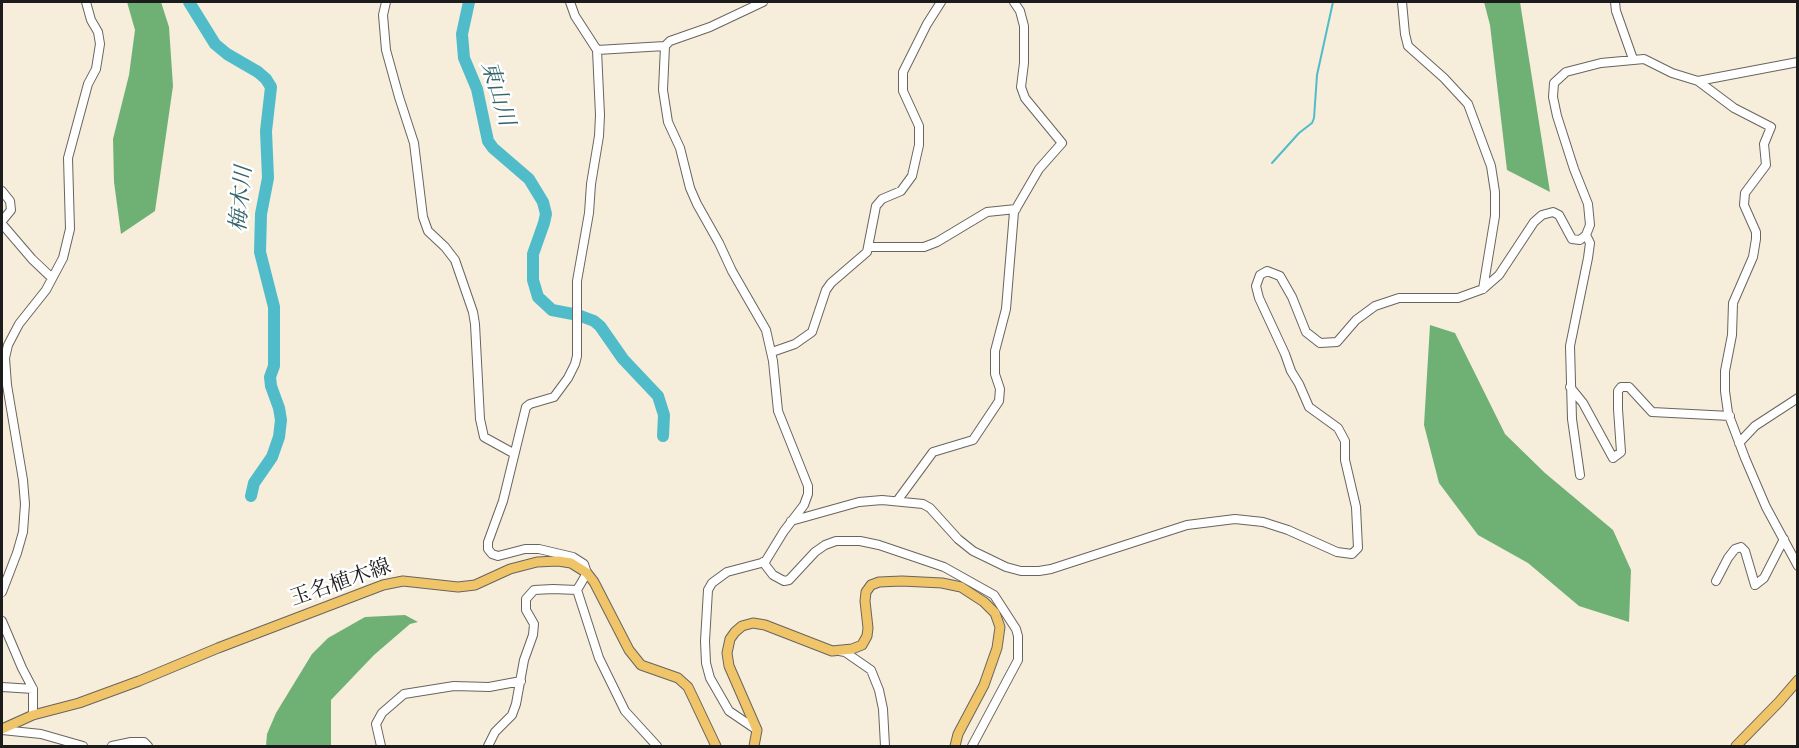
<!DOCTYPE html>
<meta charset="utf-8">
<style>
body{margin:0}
#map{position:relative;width:1799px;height:748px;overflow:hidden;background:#f6eddb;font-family:"IM FELL Double Pica",serif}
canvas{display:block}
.frame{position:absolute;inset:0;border:3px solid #1c1c1c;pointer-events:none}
</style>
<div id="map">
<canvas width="1799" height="748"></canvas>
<div class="frame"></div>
</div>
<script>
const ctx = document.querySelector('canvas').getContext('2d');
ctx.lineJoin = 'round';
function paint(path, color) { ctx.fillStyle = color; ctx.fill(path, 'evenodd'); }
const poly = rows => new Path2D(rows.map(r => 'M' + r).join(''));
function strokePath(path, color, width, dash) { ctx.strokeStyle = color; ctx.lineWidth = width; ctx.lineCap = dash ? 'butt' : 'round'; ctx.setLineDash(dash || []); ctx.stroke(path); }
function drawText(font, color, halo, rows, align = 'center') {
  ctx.font = font + ' "IM FELL Double Pica","Noto Serif JP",serif'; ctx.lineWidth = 5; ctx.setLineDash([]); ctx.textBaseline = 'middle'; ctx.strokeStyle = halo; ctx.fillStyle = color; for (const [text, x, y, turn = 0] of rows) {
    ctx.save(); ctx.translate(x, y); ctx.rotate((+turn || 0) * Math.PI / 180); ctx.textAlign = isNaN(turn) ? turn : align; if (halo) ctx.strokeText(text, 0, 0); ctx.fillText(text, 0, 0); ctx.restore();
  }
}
paint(poly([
 [127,2,161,2,169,27,173,86,155,211,121,234,114,182,113,139,129,75,135,30],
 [1484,2,1520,2,1550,192,1507,170,1490,25],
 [1430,325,1455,333,1505,434,1545,473,1613,530,1631,570,1629,622,1579,606,1528,563,1478,535,1439,483,1424,425],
 [405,615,418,622,410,624,374,655,331,700,331,746,266,746,267,734,276,713,312,654,328,638,365,617]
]), '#6fb174');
strokePath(poly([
 [1272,163,1299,133,1312,123,1314,118,1317,75,1333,2]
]), '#50bcc9', 2);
strokePath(poly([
 [189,2,215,44,227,54,258,72,266,79,271,87,266,131,268,178,261,214,260,252,274,307,274,366,270,377,271,386,279,408,281,420,279,437,272,457,254,483,251,496],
 [469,2,462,34,464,58,477,89,488,141,493,148,529,179,543,202,546,214,544,223,533,254,533,280,538,297,552,310,578,315,594,321,600,326,623,359,658,396,664,415,663,436]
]), '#50bcc9', 12);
const minor = poly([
 [386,2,383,15,386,50,399,97,414,143,423,217,428,231,445,247,455,260,473,312,475,324,480,419,484,437,513,453],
 [570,2,575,16,597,50,600,115,599,136,591,184,589,213,577,281,577,356,575,364,568,378,554,397,530,404,526,407,503,501,488,542,488,549,492,554,498,556,525,549,539,549,573,557,584,564,587,573,577,590,599,658,625,711,657,746],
 [1402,2,1405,34,1408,46,1444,78,1468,104,1491,166,1495,192,1495,216,1483,289],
 [1615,2,1616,11,1633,59],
 [665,46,663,90,668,122,680,148,690,188,697,204,719,243,732,271,766,330,773,361,778,411,808,486,808,494,804,505,784,531,765,562,727,572,712,583,708,590,705,641,706,663,710,678,729,711,757,730],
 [597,50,665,46,670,41,710,27,763,2],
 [1698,81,1798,62],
 [2,191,10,201,11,210,2,221],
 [2,224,32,259,52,278],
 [868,247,924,247,937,242,987,212,1016,209],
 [772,352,795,344,812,332,826,290,831,283,867,252,876,206,882,199,901,191,912,176,919,145,919,126,903,91,903,72,927,24,941,2],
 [1570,387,1583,403,1613,458,1621,452,1618,409,1618,391,1621,387,1629,387,1652,412,1730,416],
 [1739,443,1755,426,1798,398],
 [1580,475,1572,419,1570,346,1588,258,1590,243,1586,235],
 [897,501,933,452,973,440,999,401,1000,389,995,374,995,351,1006,309,1014,212,1039,169,1062,143,1025,98,1021,87,1024,63,1024,26,1020,11,1014,2],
 [791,521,859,502,882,500,923,504,930,508,958,539,973,551,1006,567,1021,571,1039,571,1051,569,1187,525,1235,519,1263,522,1288,530,1337,552,1352,554,1358,548,1356,507,1345,460,1345,441,1338,428,1309,407,1299,384,1291,371,1285,354,1259,298,1256,286,1260,275,1267,271,1280,276,1292,297,1306,332,1320,343,1337,342,1356,320,1375,306,1399,298,1458,298,1483,289,1499,275,1534,222,1542,215,1553,212,1559,215,1572,239,1580,240,1586,235,1590,225,1588,204,1574,169,1557,116,1553,97,1554,83,1566,72,1601,63,1644,59,1672,73,1698,81,1734,108,1771,127,1764,144,1766,165,1745,193,1744,205,1756,232,1756,239,1753,257,1733,303,1732,335,1725,371,1725,391,1728,413,1745,458,1766,507,1798,566],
 [763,562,773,575,784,581,789,580,815,552,825,545,836,541,860,541,879,545,944,567,994,595,1016,629,1018,636,1018,660,972,746],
 [1716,581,1728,558,1735,549,1741,547,1745,551,1755,585,1764,578,1784,539],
 [2,592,17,553,23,532,25,504,23,480,7,385,5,358,8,345,19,324,46,290,63,258,70,229,68,158,88,84,96,69,100,44,98,32,91,20,86,2],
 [2,621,22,668,33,689,33,715],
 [839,651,845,652,871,670,879,690,883,709,885,746],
 [2,687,33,689],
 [2,730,41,734,83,746],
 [112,746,131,742,144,742,148,746],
 [381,746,376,724,382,713,404,694,454,686,489,687,521,681],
 [488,746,495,732,512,715,516,704,524,660,533,635,534,624,526,610,526,599,534,590,553,589,577,590]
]);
const major = poly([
 [2,729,33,715,79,703,139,681,218,648,383,585,403,581,458,587,475,585,510,569,537,562,558,561,571,563,587,573,594,582,629,650,641,665,678,678,688,687,716,746],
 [754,746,757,730,729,666,727,653,730,639,735,632,742,626,753,623,765,625,832,651,852,649,862,645,867,636,868,628,865,601,866,592,871,585,879,582,902,581,942,583,961,587,984,602,995,613,1000,627,997,648,984,685,958,734,955,746],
 [1736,746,1779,702,1798,680]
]);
strokePath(minor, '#68655f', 10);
strokePath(major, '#68655f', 11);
strokePath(minor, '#fff', 8);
strokePath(major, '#f0c469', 9);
drawText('21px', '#1c1c1c', '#fff', [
 ["玉名植木線",341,584,-19]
]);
drawText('italic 22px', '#33646a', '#fff', [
 ["東山川",496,94,73],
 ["梅木川",243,199,-85]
]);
</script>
